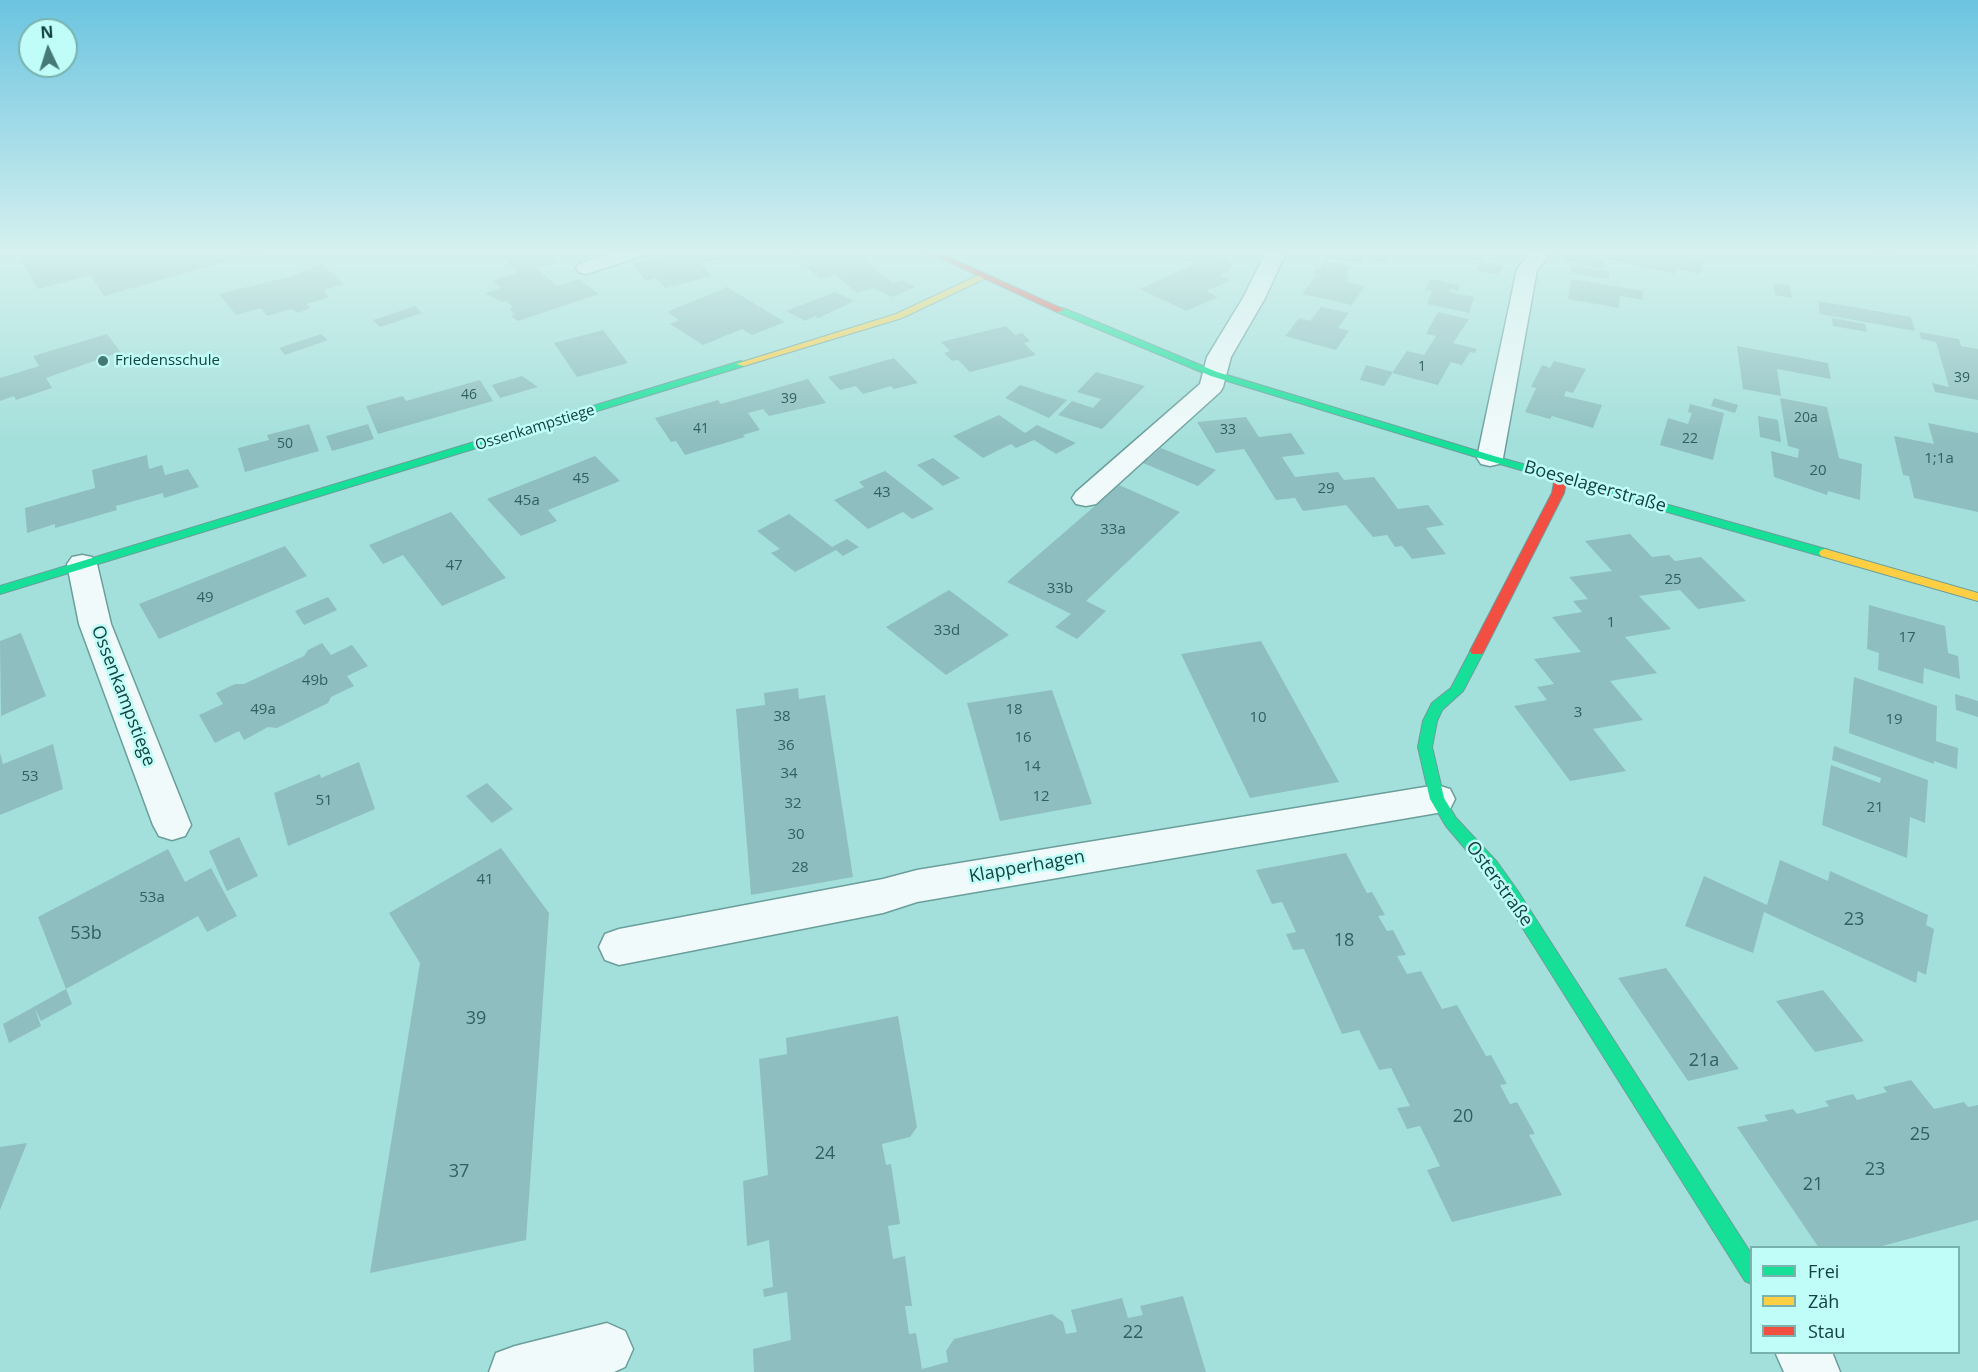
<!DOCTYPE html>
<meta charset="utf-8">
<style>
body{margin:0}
#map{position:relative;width:1978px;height:1372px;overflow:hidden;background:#a4e0db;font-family:"Open Sans",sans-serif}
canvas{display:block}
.legend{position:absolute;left:1750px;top:1246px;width:210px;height:108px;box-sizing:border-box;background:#c0fdf8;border:2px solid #7ab2ae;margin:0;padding:8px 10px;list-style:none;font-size:18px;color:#12423f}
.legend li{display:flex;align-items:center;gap:12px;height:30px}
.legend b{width:30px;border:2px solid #7ab2ae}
.north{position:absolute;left:18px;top:18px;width:60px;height:60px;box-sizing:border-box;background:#c0fdf8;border:2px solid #7ab2ae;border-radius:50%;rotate:356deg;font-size:16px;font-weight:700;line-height:24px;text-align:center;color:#12423f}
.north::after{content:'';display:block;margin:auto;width:21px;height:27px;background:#457976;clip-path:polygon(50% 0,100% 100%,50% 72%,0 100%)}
</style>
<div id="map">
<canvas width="1978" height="1372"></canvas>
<ul class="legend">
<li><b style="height:8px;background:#16e098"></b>Frei</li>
<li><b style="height:8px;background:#ffcf43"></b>Zäh</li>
<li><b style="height:8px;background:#f24e42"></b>Stau</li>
</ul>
<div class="north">N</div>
</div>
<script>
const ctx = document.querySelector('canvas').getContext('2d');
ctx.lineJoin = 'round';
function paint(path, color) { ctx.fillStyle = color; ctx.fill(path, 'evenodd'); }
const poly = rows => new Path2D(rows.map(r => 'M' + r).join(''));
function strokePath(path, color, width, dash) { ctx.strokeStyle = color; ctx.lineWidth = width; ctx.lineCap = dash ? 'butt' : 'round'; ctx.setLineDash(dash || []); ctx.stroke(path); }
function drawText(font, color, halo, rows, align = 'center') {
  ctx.font = font + ' "Open Sans",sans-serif'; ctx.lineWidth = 5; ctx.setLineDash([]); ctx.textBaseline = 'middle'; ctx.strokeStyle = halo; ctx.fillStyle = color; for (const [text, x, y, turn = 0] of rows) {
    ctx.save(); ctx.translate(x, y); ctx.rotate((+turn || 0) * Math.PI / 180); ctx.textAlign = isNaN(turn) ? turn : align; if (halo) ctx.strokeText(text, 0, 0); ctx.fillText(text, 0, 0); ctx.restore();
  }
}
paint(poly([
 [32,250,266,250,104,296,90,275,38,289,20,258,35,254],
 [493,250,543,250,558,262,536,268,557,286,579,279,599,294,518,321,511,316,515,314,509,309,513,307,506,301,502,302,485,293,501,288,493,280,519,272],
 [695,250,727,250,734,256,701,264,712,276,665,288,656,278,646,281,632,264,667,256,668,258],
 [792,250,837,250,842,253,851,250,893,283,902,280,915,287,892,297,875,288,857,293,835,275,820,279,805,266,813,264,807,262],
 [1187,250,1202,250,1232,263,1230,270,1220,275,1231,280,1206,291,1218,297,1186,311,1140,289,1195,264,1174,255],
 [1328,250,1390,250,1385,263,1363,259,1362,264,1324,257],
 [1458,250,1481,250,1487,251,1481,261,1454,256],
 [1602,250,1652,250,1704,261,1700,274,1678,269,1675,274,1598,257],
 [1868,250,1919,250,1922,259,1868,251],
 [492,251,497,255,479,260,474,256],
 [1569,253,1605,261,1602,269,1564,261],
 [1324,261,1350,267,1346,275,1350,276,1345,282,1365,286,1352,305,1302,294,1316,275,1312,274,1316,268,1320,269],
 [1481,261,1503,266,1498,275,1476,270],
 [322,264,344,284,324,290,329,297,307,304,310,308,299,313,291,309,267,316,261,308,236,315,219,294,289,277],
 [1572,265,1609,272,1609,279,1570,273],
 [1430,279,1460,285,1458,291,1450,289,1449,292,1474,297,1469,313,1427,304,1432,291,1426,290],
 [1571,279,1643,291,1643,300,1620,296,1619,308,1568,299],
 [1773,283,1790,286,1792,298,1775,295],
 [727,287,785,322,752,335,742,329,703,345,670,324,679,320,667,312],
 [835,292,854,301,819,318,815,316,805,321,786,311],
 [1818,301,1911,317,1915,331,1820,314],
 [415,306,422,313,380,327,373,320],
 [1321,307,1349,313,1338,328,1349,331,1336,350,1285,336,1299,318,1310,321],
 [1438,312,1469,319,1453,343,1477,349,1475,353,1470,352,1462,365,1451,362,1438,385,1392,373,1407,351,1424,355,1436,336,1426,334],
 [1832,318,1865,324,1867,332,1833,326],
 [1006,326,1015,335,1022,333,1030,341,1024,343,1036,355,970,372,958,360,952,361,944,353,950,351,941,342],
 [603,330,628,363,577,377,554,343],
 [1919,332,1959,339,1961,346,1978,349,1978,400,1935,392,1932,383,1949,387,1936,342,1921,339],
 [107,334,122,354,117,353,46,378,52,388,16,400,14,396,0,401,0,378,39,366,33,356],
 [321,334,328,340,285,355,279,348],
 [1737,346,1828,363,1831,379,1777,369,1781,396,1743,389],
 [894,358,918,383,894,389,891,386,863,394,856,386,840,390,828,377],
 [1554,361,1586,369,1573,393,1566,391,1564,396,1602,405,1593,428,1552,416,1550,419,1525,412,1536,388,1531,387,1542,365,1550,368],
 [1366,365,1393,372,1384,386,1360,380],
 [1096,372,1145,386,1102,429,1058,415,1072,401,1093,408,1101,399,1077,392],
 [522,376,538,387,500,398,492,385],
 [808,379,826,403,769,416,763,409,748,413,760,430,743,435,745,437,685,455,676,441,671,442,655,418,718,400,721,404],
 [480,380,493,401,378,434,366,406,403,396,406,401],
 [1020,385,1067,400,1049,418,1005,398],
 [1714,398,1738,405,1735,413,1711,406],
 [1780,398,1827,407,1839,458,1862,464,1860,500,1828,491,1827,495,1774,477,1771,451,1798,458,1799,449,1788,446],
 [1690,404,1724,413,1713,460,1660,445,1668,418,1688,424,1692,413,1688,412],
 [999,415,1025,433,1037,425,1076,443,1056,454,1034,440,1016,448,1011,444,983,458,953,436],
 [1758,416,1778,420,1781,442,1760,437],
 [1246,417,1259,437,1291,433,1305,454,1282,457,1295,477,1338,472,1344,480,1374,477,1398,509,1428,505,1444,525,1426,528,1446,554,1412,559,1402,546,1395,547,1387,535,1373,537,1346,505,1303,511,1295,498,1276,500,1244,449,1216,453,1197,422],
 [1928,423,1978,433,1978,512,1914,498,1909,476,1903,475,1894,436,1934,444],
 [309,424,319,451,245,472,238,448,269,440,267,435],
 [368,424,374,439,332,451,326,436],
 [1161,448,1216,470,1198,486,1143,463],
 [147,455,149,469,162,465,165,475,188,469,199,487,164,498,163,493,116,506,117,510,55,528,55,524,27,533,25,508,95,488,92,470],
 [595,456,620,481,548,510,557,521,521,536,487,499],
 [933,458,960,478,943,486,917,465],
 [885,471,934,509,912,519,903,512,868,529,834,500,864,487,859,482],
 [1119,485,1180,512,1086,601,1106,611,1077,639,1055,627,1071,614,1007,582],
 [451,512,506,578,442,606,403,555,383,564,369,545],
 [789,514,832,547,847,539,859,547,843,556,836,550,795,572,771,553,780,549,757,531],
 [1630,534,1652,557,1669,555,1675,561,1701,557,1746,601,1698,609,1680,590,1639,596,1671,629,1625,637,1657,673,1610,681,1643,720,1593,729,1626,771,1570,781,1514,706,1547,700,1537,687,1554,684,1534,659,1581,652,1552,617,1582,612,1573,601,1588,599,1569,577,1612,571,1585,541],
 [285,546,307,576,159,639,139,604],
 [949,590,1009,635,946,675,886,627],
 [328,597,337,610,304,625,295,611],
 [1869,605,1945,626,1948,653,1958,656,1960,679,1924,668,1923,684,1878,670,1879,653,1867,649],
 [21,633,46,696,1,716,0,641],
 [1261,641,1339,782,1250,798,1181,654],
 [322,643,331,655,352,645,368,666,347,676,354,686,331,697,328,703,277,728,268,727,244,740,239,731,215,743,199,715,223,704,216,693,235,684,244,684,304,656,308,650],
 [1854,677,1937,706,1936,741,1958,748,1957,769,1934,761,1934,764,1849,733],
 [798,688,799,699,825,695,853,877,751,895,736,709,765,705,764,693],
 [1052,690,1092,804,1000,821,967,703],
 [1955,694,1978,701,1978,717,1956,710],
 [53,744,63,789,0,815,0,753,3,764],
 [1834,746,1928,780,1925,823,1910,817,1907,858,1822,825,1831,765,1880,783,1881,778,1832,760],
 [359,762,375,809,288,846,274,793,320,774,321,778],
 [487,783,513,809,492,823,466,796],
 [239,837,258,876,227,891,209,851],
 [501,848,549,913,526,1240,370,1273,420,963,389,913],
 [168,849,185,882,211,868,237,916,207,932,198,916,66,989,38,917],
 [1346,853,1367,893,1372,892,1385,915,1378,916,1387,931,1393,930,1406,955,1397,956,1407,974,1421,971,1442,1009,1457,1005,1486,1056,1491,1055,1507,1084,1500,1085,1510,1104,1517,1102,1535,1134,1529,1135,1562,1195,1452,1222,1427,1170,1440,1166,1420,1126,1407,1129,1397,1108,1410,1106,1391,1068,1379,1070,1359,1030,1342,1034,1304,949,1293,950,1286,934,1296,932,1282,902,1272,904,1256,870],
 [1780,860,1828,881,1830,871,1928,915,1926,925,1934,929,1926,975,1918,971,1916,983,1764,912,1753,953,1685,926,1704,876,1767,905],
 [1666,968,1720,1043,1739,1069,1688,1081,1618,978],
 [66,989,72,1004,41,1021,35,1009,41,1026,9,1043,3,1024],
 [1823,990,1864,1041,1815,1052,1776,1001],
 [898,1016,917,1127,910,1137,882,1144,886,1165,891,1164,900,1224,888,1226,893,1259,905,1256,912,1306,905,1306,909,1334,916,1333,922,1369,948,1362,946,1351,954,1339,1052,1314,1063,1322,1066,1334,1077,1332,1071,1310,1122,1298,1128,1318,1143,1315,1140,1306,1183,1296,1206,1372,754,1372,753,1349,791,1340,787,1292,764,1297,763,1289,773,1287,769,1240,747,1246,743,1181,768,1175,759,1059,787,1054,786,1038],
 [1911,1080,1934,1109,1964,1102,1968,1107,1978,1105,1978,1220,1875,1248,1819,1248,1737,1127,1768,1121,1764,1115,1793,1109,1797,1114,1829,1106,1825,1101,1853,1094,1857,1100,1887,1092,1883,1087],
 [27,1143,0,1210,0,1147]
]), '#8ebebf');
const street = poly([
 [621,250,651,250,648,254,586,274,579,272,576,268,579,264,621,250],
 [1267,250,1287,250,1265,298,1231,357,1223,387,1220,392,1096,504,1086,506,1076,504,1072,498,1076,492,1200,384,1207,357,1243,298,1267,250],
 [1533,250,1554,250,1537,270,1503,458,1499,464,1490,466,1481,464,1477,458,1517,269,1533,250],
 [82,555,92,557,97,564,111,624,191,825,185,836,172,840,159,836,153,825,79,624,67,564,72,557,82,555],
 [1437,785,1450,789,1455,799,1450,809,1437,813,917,902,883,913,619,965,605,960,599,947,605,934,619,929,883,879,917,870,1437,785],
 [607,1323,625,1331,633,1349,625,1367,614,1372,489,1372,496,1353,515,1346,607,1323],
 [1775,1352,1832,1352,1840,1372,1784,1372,1775,1352]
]);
const fast = poly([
 [1057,308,1063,308,1217,372,1494,456,1829,550,1831,553,1829,556,1821,556,1486,460,1211,376,1057,312,1057,308],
 [741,361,746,364,744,366,0,594,0,586,741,361],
 [1477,646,1484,651,1463,691,1442,710,1437,721,1432,747,1444,798,1456,818,1497,862,1517,890,1752,1255,1752,1284,1745,1281,1505,900,1485,872,1446,826,1430,799,1418,747,1423,721,1432,703,1451,688,1472,648,1477,646]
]);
const slow = poly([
 [983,273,987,276,986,278,902,318,744,366,736,364,896,314,983,273],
 [1825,549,1978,593,1978,601,1821,556,1819,553,1821,550,1825,549]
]);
const jam = poly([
 [923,250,933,250,1065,310,1057,312,923,250],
 [1561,474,1567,477,1564,493,1484,651,1482,654,1472,654,1470,651,1552,493,1555,477,1561,474]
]);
strokePath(street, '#6a9e9b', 3);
strokePath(fast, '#6a9e9b', 2);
strokePath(slow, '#6a9e9b', 2);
strokePath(jam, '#6a9e9b', 2);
paint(street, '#f1fafa');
paint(fast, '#16e098');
paint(slow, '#ffcf43');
paint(jam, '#f24e42');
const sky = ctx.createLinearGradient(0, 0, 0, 442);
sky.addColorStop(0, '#6bc4e0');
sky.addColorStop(0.57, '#d6f1ef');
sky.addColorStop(1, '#d6f1ef00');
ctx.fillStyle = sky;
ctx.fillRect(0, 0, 1978, 442);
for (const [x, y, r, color] of [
 [103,361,6,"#457976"]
]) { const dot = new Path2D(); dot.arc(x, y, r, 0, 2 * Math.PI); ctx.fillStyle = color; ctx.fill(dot); strokePath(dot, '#c0fdf8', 2); }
drawText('14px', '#31615f', null, [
 ["1",1422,367],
 ["39",1962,378],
 ["46",469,395],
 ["39",789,399],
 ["20a",1806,418],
 ["41",701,429],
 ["33",1228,430],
 ["22",1690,439],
 ["50",285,444]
]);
drawText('15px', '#12423f', '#c0fdf8', [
 ["Friedensschule",115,361]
], 'left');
drawText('15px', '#12423f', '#c0fdf8', [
 ["Ossenkampstiege",535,428,-17]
]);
drawText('15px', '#31615f', null, [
 ["1;1a",1939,459],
 ["20",1818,471],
 ["45",581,479],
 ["29",1326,489],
 ["43",882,493],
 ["45a",527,501],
 ["33a",1113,530],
 ["47",454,566],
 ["25",1673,580],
 ["33b",1060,589],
 ["49",205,598],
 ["1",1611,623],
 ["33d",947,631],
 ["17",1907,638],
 ["49b",315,681],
 ["49a",263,710],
 ["18",1014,710],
 ["3",1578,713],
 ["38",782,717],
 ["10",1258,718],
 ["19",1894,720],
 ["16",1023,738],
 ["36",786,746],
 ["14",1032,767],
 ["34",789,774],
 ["53",30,777],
 ["12",1041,797],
 ["51",324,801],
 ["32",793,804],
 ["21",1875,808],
 ["30",796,835],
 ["28",800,868],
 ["41",485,880],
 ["53a",152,898]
]);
drawText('18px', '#12423f', '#c0fdf8', [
 ["Boeselagerstraße",1595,487,16],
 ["Ossenkampstiege",123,696,69],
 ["Klapperhagen",1027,867,-10],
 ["Osterstraße",1499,884,54]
]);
drawText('18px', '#31615f', null, [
 ["23",1854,920],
 ["53b",86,934],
 ["18",1344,941],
 ["39",476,1019],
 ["21a",1704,1061],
 ["20",1463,1117],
 ["25",1920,1135],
 ["24",825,1154],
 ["23",1875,1170],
 ["37",459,1172],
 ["21",1813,1185],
 ["22",1133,1333]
]);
</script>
